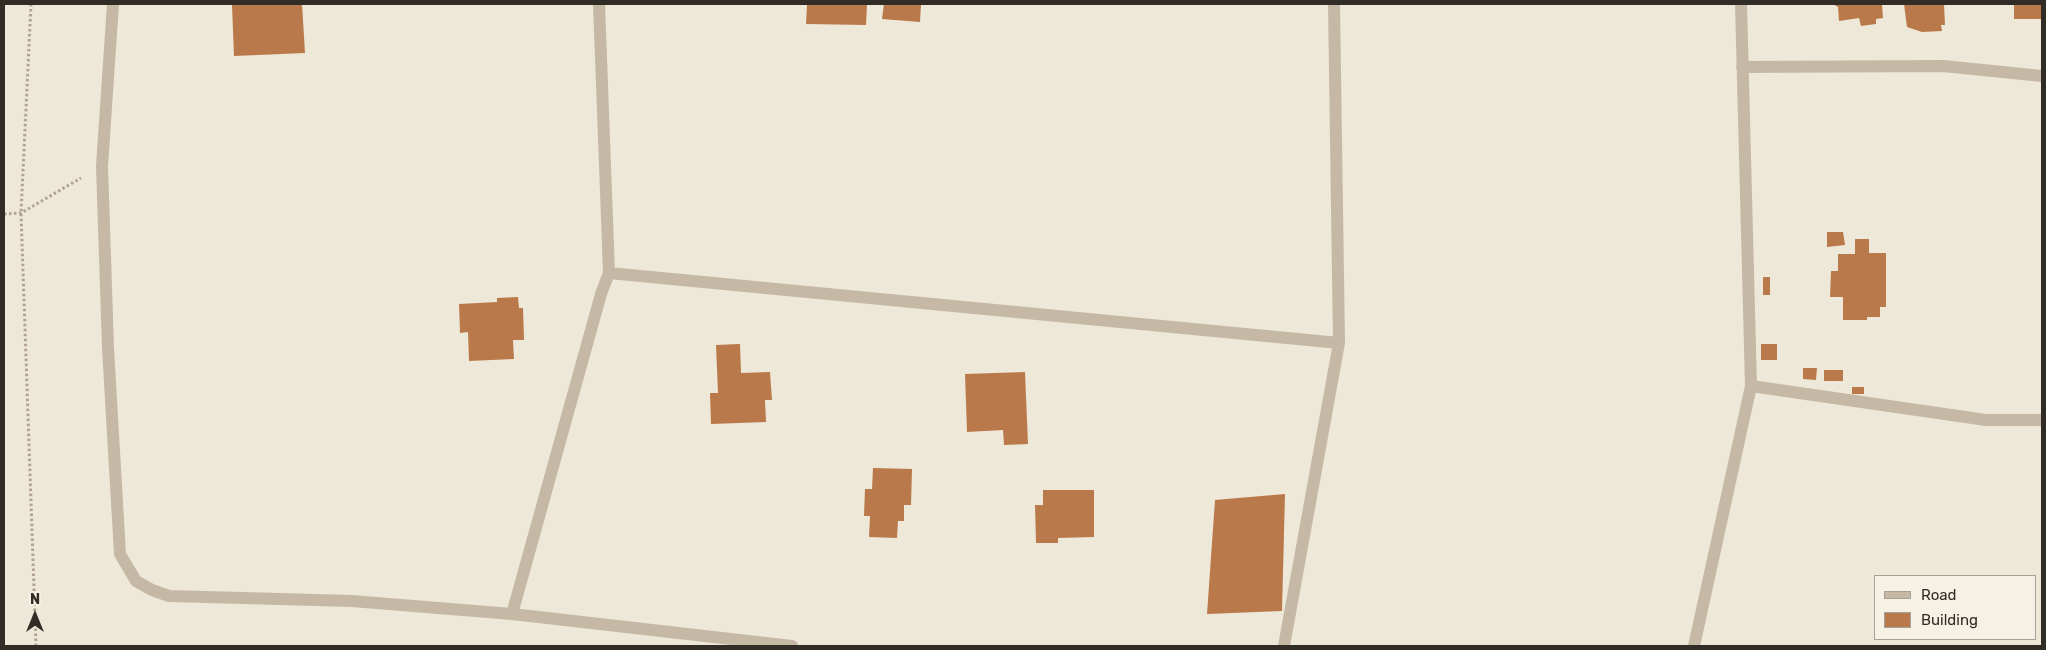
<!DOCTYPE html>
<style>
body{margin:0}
#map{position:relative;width:2046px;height:650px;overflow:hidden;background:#eee8d8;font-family:Rubik,sans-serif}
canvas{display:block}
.frame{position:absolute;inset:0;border:5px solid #312c26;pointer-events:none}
.legend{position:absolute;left:1874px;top:575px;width:162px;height:65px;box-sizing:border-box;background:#f6f1e4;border:1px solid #a7a298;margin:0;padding:6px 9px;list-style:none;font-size:15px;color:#312c26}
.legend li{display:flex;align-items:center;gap:10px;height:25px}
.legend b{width:25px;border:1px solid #a7a298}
.north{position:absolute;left:10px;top:590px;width:50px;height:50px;-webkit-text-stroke:4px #f6f1e4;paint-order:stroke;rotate:0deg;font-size:14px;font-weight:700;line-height:20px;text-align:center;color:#312c26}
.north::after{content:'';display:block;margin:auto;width:18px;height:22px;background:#312c26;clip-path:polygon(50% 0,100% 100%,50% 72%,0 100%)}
</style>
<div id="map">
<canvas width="2046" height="650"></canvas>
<div class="frame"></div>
<ul class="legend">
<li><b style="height:6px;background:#c5b9a6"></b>Road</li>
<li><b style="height:14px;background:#ba794a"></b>Building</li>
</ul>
<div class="north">N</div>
</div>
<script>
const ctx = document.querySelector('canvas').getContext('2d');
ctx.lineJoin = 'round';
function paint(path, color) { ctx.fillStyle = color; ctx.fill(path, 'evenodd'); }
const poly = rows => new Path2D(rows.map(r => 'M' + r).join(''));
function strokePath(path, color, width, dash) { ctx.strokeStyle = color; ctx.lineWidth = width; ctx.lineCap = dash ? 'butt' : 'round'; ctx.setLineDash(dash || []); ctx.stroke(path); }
paint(poly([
 [242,4,302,4,305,53,234,56,232,5],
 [807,4,867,4,866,25,806,24],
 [884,4,921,4,920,22,882,19],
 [1833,4,1882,4,1883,18,1876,19,1876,24,1861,26,1859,18,1839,21,1838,7],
 [1904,4,1944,4,1945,25,1941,25,1942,31,1922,32,1907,27],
 [2014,4,2042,4,2042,19,2014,19],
 [1827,232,1843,232,1845,245,1827,247],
 [1855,239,1869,239,1869,253,1886,253,1886,307,1880,307,1880,317,1867,317,1867,320,1843,320,1843,297,1830,297,1831,271,1838,271,1838,254,1855,254],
 [1763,277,1770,277,1770,295,1763,295],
 [518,297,519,308,523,308,524,340,513,340,514,359,469,361,468,332,460,333,459,304,497,302,497,298],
 [740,344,741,373,770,372,772,400,765,400,766,422,711,424,710,393,718,393,716,345],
 [1761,344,1777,344,1777,360,1761,360],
 [1803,368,1817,368,1816,380,1803,379],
 [1824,370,1843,370,1843,381,1824,381],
 [1025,372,1028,444,1004,445,1003,430,967,432,965,374],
 [1852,387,1864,387,1864,394,1852,394],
 [873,468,912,469,911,505,904,505,904,521,898,521,897,538,869,537,870,516,864,516,865,489,872,489],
 [1043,490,1094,490,1094,537,1058,538,1058,543,1036,543,1035,505,1043,505],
 [1285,494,1282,611,1207,614,1215,500]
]), '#ba794a');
strokePath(poly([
 [31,4,21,213,36,646],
 [4,214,21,213,81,178]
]), '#b0a490', 3, [2.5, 2.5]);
strokePath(poly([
 [113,4,102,166,108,348,120,554,136,581,152,590,169,596,352,601,512,614,792,646],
 [1742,67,1943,66,2042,76],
 [609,273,1339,343],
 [1751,386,1986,420,2042,420],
 [512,614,601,294,609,273,599,4],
 [1284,646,1339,343,1334,4],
 [1694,646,1751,386,1741,4]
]), '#c5b9a6', 12);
</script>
